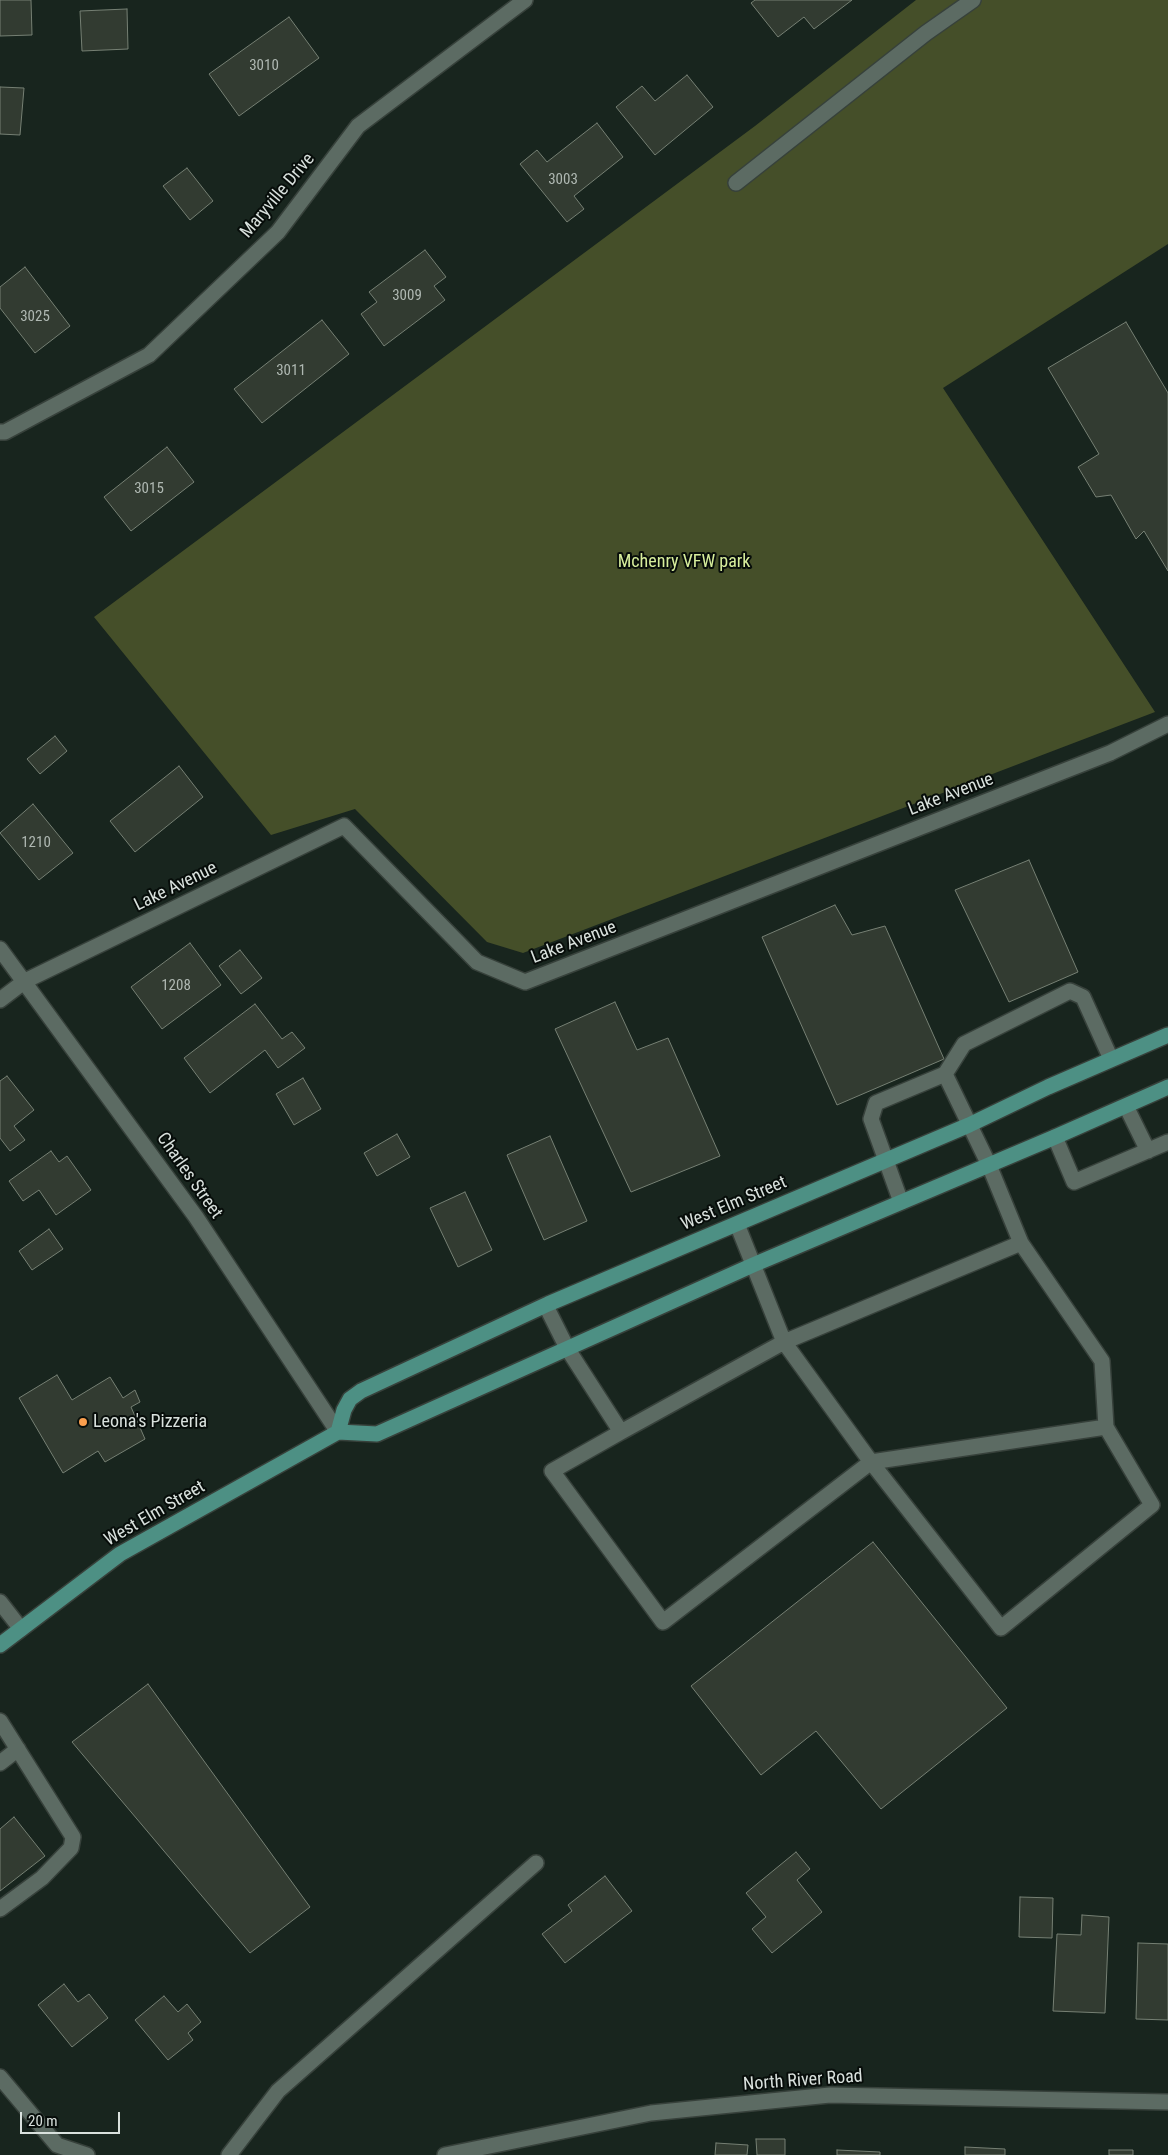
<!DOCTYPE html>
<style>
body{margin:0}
#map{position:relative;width:1168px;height:2155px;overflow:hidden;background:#18251e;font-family:"Roboto Condensed",sans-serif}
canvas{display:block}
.scale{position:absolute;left:20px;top:2112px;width:100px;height:22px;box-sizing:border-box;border:2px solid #d9e1dd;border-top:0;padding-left:6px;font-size:15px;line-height:18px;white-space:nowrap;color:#d9e1dd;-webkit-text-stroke:4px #070d0a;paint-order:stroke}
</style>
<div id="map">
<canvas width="1168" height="2155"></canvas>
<div class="scale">20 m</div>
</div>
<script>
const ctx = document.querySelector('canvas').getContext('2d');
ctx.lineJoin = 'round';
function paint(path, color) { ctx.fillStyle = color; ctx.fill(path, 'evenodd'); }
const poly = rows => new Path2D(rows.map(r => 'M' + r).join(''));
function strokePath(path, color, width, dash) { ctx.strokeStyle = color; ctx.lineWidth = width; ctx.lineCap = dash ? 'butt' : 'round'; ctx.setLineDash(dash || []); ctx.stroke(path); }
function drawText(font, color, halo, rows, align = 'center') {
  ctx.font = font + ' "Roboto Condensed",sans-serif'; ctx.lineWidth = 4; ctx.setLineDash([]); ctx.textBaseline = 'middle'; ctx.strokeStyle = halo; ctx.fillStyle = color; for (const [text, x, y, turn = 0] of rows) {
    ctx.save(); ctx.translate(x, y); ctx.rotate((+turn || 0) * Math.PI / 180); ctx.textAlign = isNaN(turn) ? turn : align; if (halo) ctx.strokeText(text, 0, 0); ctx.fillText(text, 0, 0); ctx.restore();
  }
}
paint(poly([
 [916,0,1168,0,1168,244,943,388,1155,712,523,953,487,942,355,809,271,835,94,617,755,126]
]), '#454f29');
const building = poly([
 [0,0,31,0,32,35,0,36,0,0],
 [755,0,852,0,814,29,804,17,778,37,751,3,755,0],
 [127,9,128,49,82,51,80,11,127,9],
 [289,17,319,58,239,116,209,74,289,17],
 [687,75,713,107,655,155,616,107,642,86,655,101,687,75],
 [0,87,24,88,20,135,0,134,0,87],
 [597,123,623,157,574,196,584,209,567,222,520,164,537,150,547,162,597,123],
 [187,168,213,201,190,220,163,186,187,168],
 [425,250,446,277,434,286,445,300,384,346,361,314,377,302,369,292,425,250],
 [25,267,70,326,35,353,0,308,0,287,25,267],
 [322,320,349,354,262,423,234,389,322,320],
 [1126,322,1168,393,1168,571,1144,531,1136,539,1111,495,1096,497,1078,467,1099,454,1048,368,1126,322],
 [167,447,194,482,131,531,104,497,167,447],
 [55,736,67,751,40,774,27,759,55,736],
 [179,766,203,797,135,852,110,821,179,766],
 [33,804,73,853,39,880,0,833,33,804],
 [1029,860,1078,972,1009,1002,955,890,1029,860],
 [835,905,852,935,885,926,944,1059,837,1105,762,937,835,905],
 [190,943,221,985,162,1029,131,987,190,943],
 [240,950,262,978,241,994,219,966,240,950],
 [615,1002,637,1050,668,1038,720,1156,631,1192,555,1029,615,1002],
 [255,1004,282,1039,292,1032,305,1048,278,1068,265,1050,210,1093,184,1058,255,1004],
 [7,1076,34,1110,14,1126,25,1140,10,1151,0,1138,0,1081,7,1076],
 [303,1078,321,1109,294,1125,276,1094,303,1078],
 [397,1134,410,1157,377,1176,364,1153,397,1134],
 [550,1136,587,1221,544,1240,507,1155,550,1136],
 [51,1151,59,1162,67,1156,91,1190,56,1215,39,1190,23,1201,9,1181,51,1151],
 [465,1192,492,1250,458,1267,430,1208,465,1192],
 [49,1229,63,1249,32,1270,19,1251,49,1229],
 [57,1375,72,1400,110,1377,123,1398,135,1390,140,1402,131,1407,145,1439,105,1462,98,1451,63,1473,19,1398,57,1375],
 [873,1542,1007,1708,881,1809,816,1731,761,1775,691,1686,873,1542],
 [148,1684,310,1907,250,1953,72,1742,148,1684],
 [14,1817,45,1856,0,1891,0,1829,14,1817],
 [796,1852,810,1869,797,1880,822,1912,772,1953,752,1929,766,1917,746,1893,796,1852],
 [605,1876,632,1911,565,1963,542,1934,572,1911,568,1905,605,1876],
 [1020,1897,1053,1898,1052,1938,1019,1937,1020,1897],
 [1082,1915,1109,1917,1105,2013,1053,2011,1057,1934,1081,1935,1082,1915],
 [1138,1943,1168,1944,1168,2020,1136,2019,1138,1943],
 [64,1984,78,2002,89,1994,108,2018,72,2047,38,2005,64,1984],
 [164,1996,178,2012,187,2004,201,2022,188,2033,193,2040,168,2060,135,2020,164,1996],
 [756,2139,785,2139,785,2155,757,2155,756,2139],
 [716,2143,748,2145,747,2155,715,2155,716,2143],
 [965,2147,1005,2149,1005,2155,965,2155,965,2147],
 [837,2150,880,2152,880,2155,837,2155,837,2150],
 [1109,2150,1133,2150,1133,2155,1109,2155,1109,2150]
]);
paint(building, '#323b31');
strokePath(building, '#768074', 1);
const minor = poly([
 [736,183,926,33,973,0],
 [0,432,5,432,149,355,278,232,358,126,525,0],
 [0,949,196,1217,338,1432],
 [0,1000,25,981,344,826,477,962,525,982,1110,753,1168,724],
 [1126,1106,1148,1151],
 [1055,1137,1074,1182,1168,1142],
 [901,1202,871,1119,876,1103,945,1074,964,1044,1070,991,1083,997,1111,1059],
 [1021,1243,1102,1361,1106,1427,1152,1505,1001,1628,871,1462,1106,1427],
 [546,1306,567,1348,621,1432,552,1471,663,1622,871,1462,784,1342,737,1224],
 [621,1432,784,1342,1021,1243,989,1165,945,1074],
 [0,1602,21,1629],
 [0,1721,73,1837,71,1848,42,1878,0,1909],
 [0,1763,18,1749],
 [0,2077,57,2145,87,2155],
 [229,2155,278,2091,536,1863],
 [445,2155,651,2113,830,2095,1168,2102]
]);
const major = poly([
 [338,1432,344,1410,350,1399,361,1391,548,1304,969,1125,1048,1087,1168,1035],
 [0,1645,120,1554,338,1432,377,1434,753,1265,1055,1137,1168,1087]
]);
strokePath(minor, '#37413b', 18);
strokePath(major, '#37413b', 18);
strokePath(minor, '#5c6b63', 15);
strokePath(major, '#4d9084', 15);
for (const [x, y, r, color] of [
 [83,1422,5,"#fa9f4e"]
]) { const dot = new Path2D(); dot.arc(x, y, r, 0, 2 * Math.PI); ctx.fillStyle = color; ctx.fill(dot); strokePath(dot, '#070d0a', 2); }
drawText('15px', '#afb8b2', null, [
 ["3010",264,66],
 ["3003",563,180],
 ["3009",407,296],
 ["3025",35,317],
 ["3011",291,371],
 ["3015",149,489],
 ["1210",36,843],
 ["1208",176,986]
]);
drawText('18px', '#d9e1dd', '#070d0a', [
 ["Maryville Drive",278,196,-50],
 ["Lake Avenue",951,795,-21],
 ["Lake Avenue",176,887,-26],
 ["Lake Avenue",574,943,-21],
 ["Charles Street",189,1176,55],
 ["West Elm Street",734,1204,-23],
 ["West Elm Street",155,1514,-30],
 ["North River Road",803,2081,-4]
]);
drawText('18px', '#d7ee9c', '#070d0a', [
 ["Mchenry VFW park",684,562]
]);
drawText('18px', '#d9e1dd', '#070d0a', [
 ["Leona's Pizzeria",93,1422]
], 'left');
</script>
